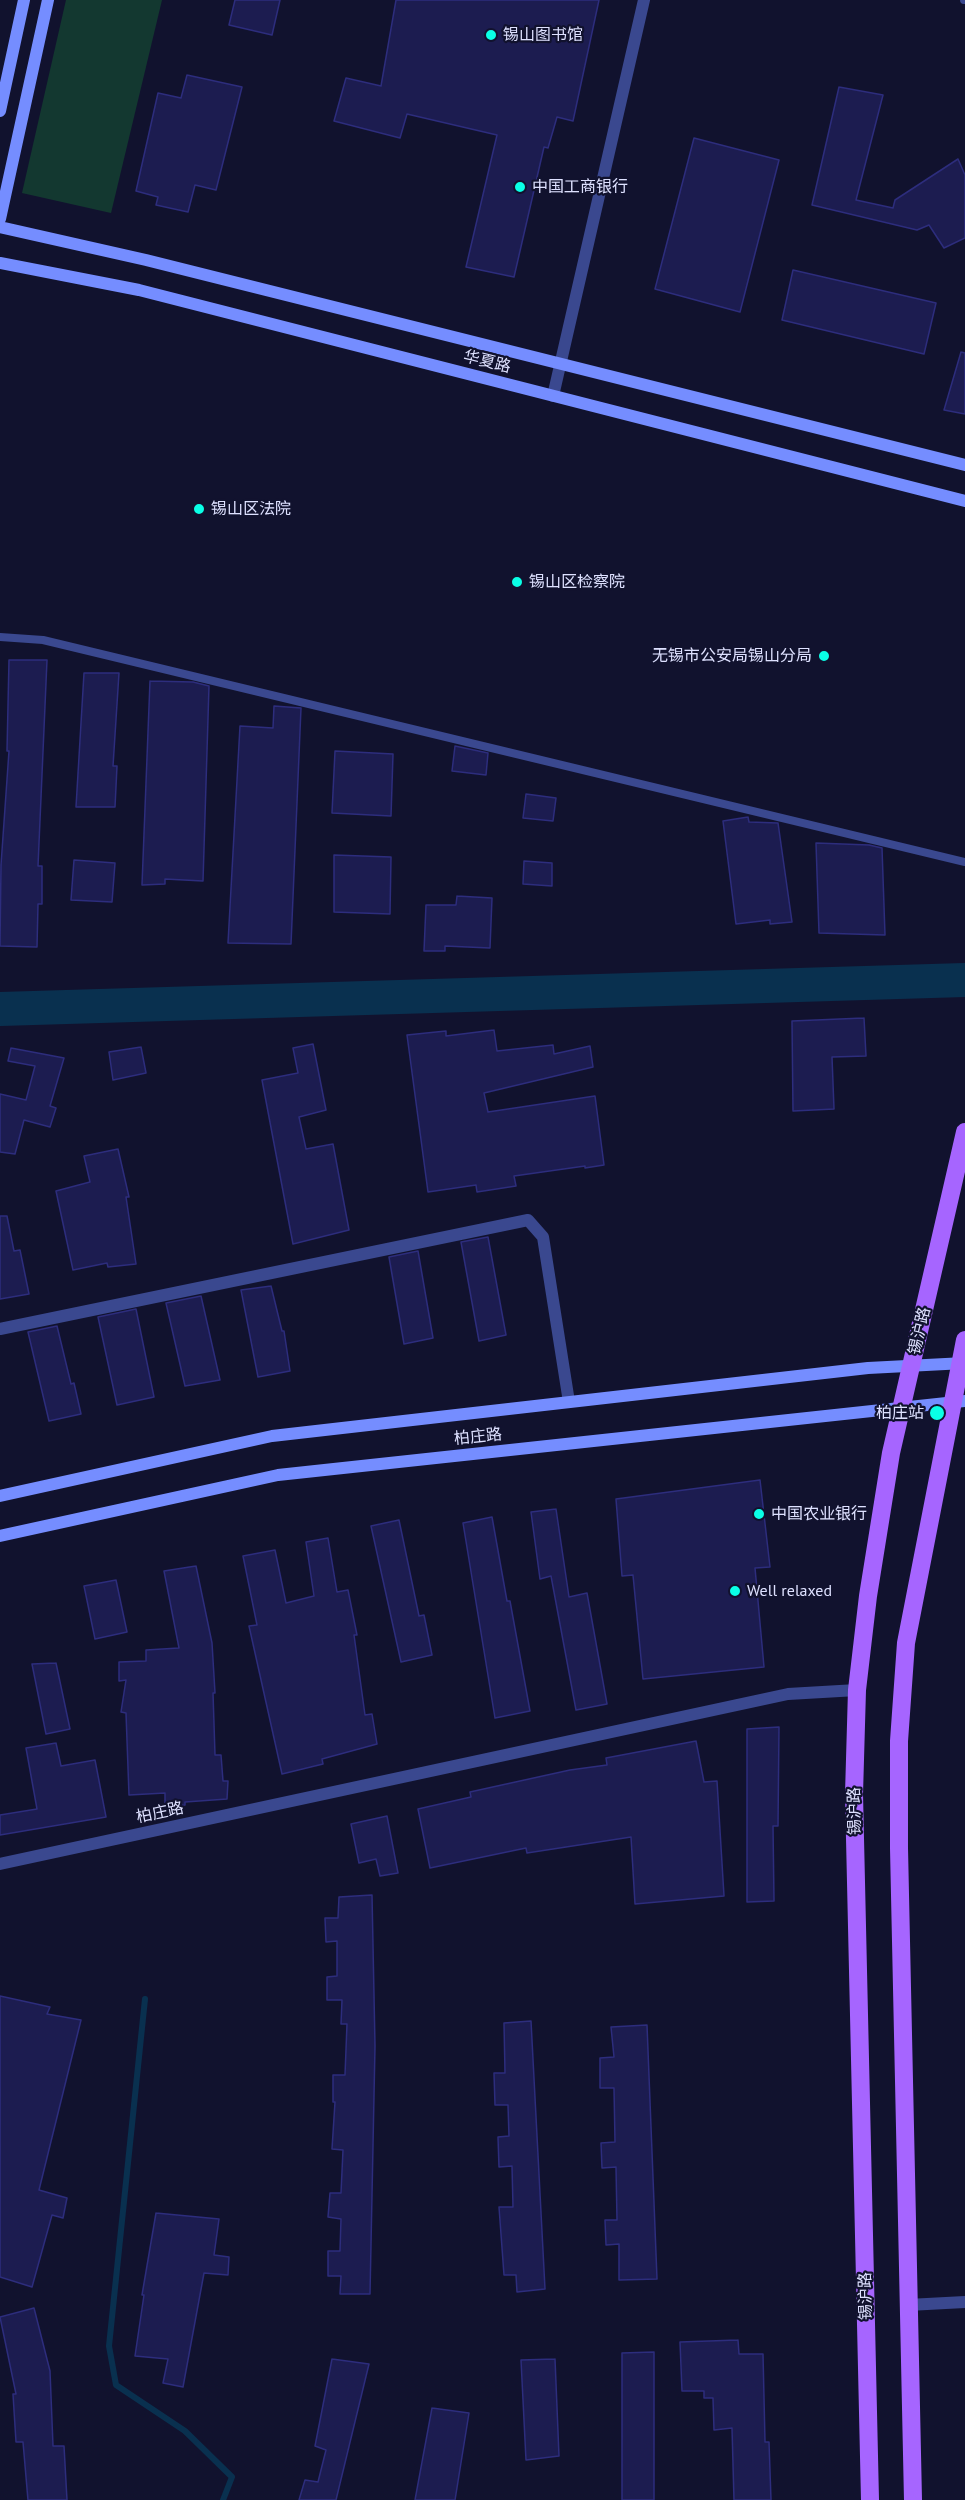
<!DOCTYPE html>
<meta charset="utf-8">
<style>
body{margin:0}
canvas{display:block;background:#11122e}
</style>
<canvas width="965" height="2500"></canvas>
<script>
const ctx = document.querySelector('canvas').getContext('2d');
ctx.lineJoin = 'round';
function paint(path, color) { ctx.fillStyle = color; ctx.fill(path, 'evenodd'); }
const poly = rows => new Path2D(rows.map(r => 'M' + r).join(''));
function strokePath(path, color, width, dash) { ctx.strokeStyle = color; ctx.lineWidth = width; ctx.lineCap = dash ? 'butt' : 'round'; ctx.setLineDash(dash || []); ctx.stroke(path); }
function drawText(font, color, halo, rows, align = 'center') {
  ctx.font = font + ' "PT Sans","Noto Sans SC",sans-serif'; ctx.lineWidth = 4.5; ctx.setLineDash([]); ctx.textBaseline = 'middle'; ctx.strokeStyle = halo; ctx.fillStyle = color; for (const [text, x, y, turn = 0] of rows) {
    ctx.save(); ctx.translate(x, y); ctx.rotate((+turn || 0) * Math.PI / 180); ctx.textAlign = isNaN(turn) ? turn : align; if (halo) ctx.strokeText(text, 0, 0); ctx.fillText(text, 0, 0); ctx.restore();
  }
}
paint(poly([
 [66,0,162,0,111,213,22,193]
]), '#133830');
strokePath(poly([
 [145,1999,109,2346,116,2385,185,2431,232,2477,223,2500]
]), '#09304f', 6);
strokePath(poly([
 [0,1009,965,980]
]), '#09304f', 34);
const building = poly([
 [235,0,280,0,272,35,229,25,235,0],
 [396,0,599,0,573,121,557,117,548,148,544,147,514,277,466,267,497,135,407,114,400,138,334,121,346,78,381,86,396,0],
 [187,75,242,87,216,190,195,185,188,212,156,205,158,197,136,191,158,93,181,98,187,75],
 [839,87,883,95,856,200,893,208,895,200,958,159,965,175,965,238,944,248,929,225,917,230,812,205,839,87],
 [694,138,779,160,740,312,655,289,694,138],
 [793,270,936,303,924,354,782,320,793,270],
 [961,352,965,353,965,414,944,410,961,352],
 [9,660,47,660,38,866,42,866,42,904,38,904,37,947,0,946,1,865,9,751,7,751,9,660],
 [84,673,119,673,113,766,117,766,115,807,76,807,84,673],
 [150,681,193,682,209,686,203,881,165,879,165,884,142,885,150,681],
 [274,706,301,708,291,944,228,943,240,726,273,728,274,706],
 [455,746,488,753,486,775,452,771,455,746],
 [335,751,393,754,391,816,332,813,335,751],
 [526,794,556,798,553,821,523,818,526,794],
 [748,817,749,822,778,823,792,922,770,924,770,920,736,924,723,821,748,817],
 [816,843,869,845,882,848,885,935,819,933,816,843],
 [334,855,391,857,390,914,334,912,334,855],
 [74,860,115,863,112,902,71,900,74,860],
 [524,861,552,863,552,886,523,884,524,861],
 [457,896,492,898,490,948,445,946,445,951,424,951,426,905,456,905,457,896],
 [864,1018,866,1056,832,1057,834,1109,793,1111,792,1021,864,1018],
 [494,1030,497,1051,553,1045,554,1054,590,1046,593,1067,484,1093,488,1112,595,1096,604,1165,585,1168,585,1166,514,1176,516,1186,477,1192,476,1185,428,1192,407,1035,446,1031,446,1036,494,1030],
 [313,1044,326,1110,299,1117,306,1149,333,1144,349,1230,293,1244,262,1080,298,1073,293,1048,313,1044],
 [141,1047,146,1073,113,1080,109,1052,141,1047],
 [11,1048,64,1058,50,1106,56,1108,50,1127,24,1120,15,1154,0,1152,0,1094,26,1100,35,1066,8,1061,11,1048],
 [118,1149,129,1197,126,1197,136,1264,108,1267,107,1263,73,1270,56,1191,90,1182,84,1156,118,1149],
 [0,1216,7,1216,14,1251,20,1250,29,1294,0,1299,0,1216],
 [488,1237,506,1335,479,1341,461,1242,488,1237],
 [418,1251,433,1338,404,1344,389,1257,418,1251],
 [271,1286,282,1331,284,1331,290,1371,258,1377,241,1290,271,1286],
 [201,1296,220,1380,185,1386,166,1303,201,1296],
 [136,1309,154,1397,117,1405,98,1317,136,1309],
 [57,1326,71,1384,74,1383,81,1414,49,1421,28,1332,57,1326],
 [760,1480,770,1567,755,1568,764,1667,643,1679,633,1575,622,1576,616,1499,760,1480],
 [556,1509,569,1597,587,1593,607,1704,576,1710,551,1576,540,1579,531,1512,556,1509],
 [492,1517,507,1601,510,1601,530,1711,495,1718,463,1523,492,1517],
 [399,1520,419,1616,424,1615,432,1655,401,1662,371,1526,399,1520],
 [328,1538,337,1592,348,1590,357,1635,354,1635,365,1715,372,1714,377,1744,322,1759,323,1764,282,1774,249,1626,257,1625,243,1556,275,1550,286,1603,314,1596,306,1542,328,1538],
 [196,1566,212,1643,215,1693,213,1693,215,1755,221,1755,223,1781,228,1781,227,1799,185,1802,185,1805,165,1806,165,1793,129,1795,126,1713,121,1712,126,1680,119,1681,119,1662,146,1661,146,1650,179,1648,164,1571,196,1566],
 [116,1580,127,1632,95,1639,84,1586,116,1580],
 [56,1663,70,1729,46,1734,32,1664,56,1663],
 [779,1727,778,1826,773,1826,774,1901,747,1902,747,1729,779,1727],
 [696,1741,704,1782,717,1781,724,1896,635,1904,631,1837,527,1853,526,1848,430,1868,418,1809,471,1797,470,1792,570,1770,607,1765,606,1758,696,1741],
 [56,1743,61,1766,95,1760,106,1817,0,1835,0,1815,37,1809,26,1748,56,1743],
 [387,1816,398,1873,380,1876,376,1859,359,1863,351,1824,387,1816],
 [372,1895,375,2046,370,2294,340,2294,341,2276,328,2276,328,2251,340,2251,341,2219,328,2217,330,2193,341,2193,343,2150,332,2149,335,2102,333,2102,333,2075,345,2075,347,2024,341,2024,342,2000,327,2000,327,1977,337,1976,337,1941,326,1942,325,1918,338,1918,339,1897,372,1895],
 [0,1996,50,2007,47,2014,81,2020,39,2190,67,2198,63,2218,52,2215,32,2287,0,2277,0,1996],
 [531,2021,545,2289,517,2292,516,2275,504,2275,499,2207,513,2207,512,2166,499,2167,498,2137,509,2136,508,2105,495,2105,494,2073,505,2073,504,2023,531,2021],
 [647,2025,657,2279,619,2280,619,2244,606,2245,605,2220,617,2220,616,2167,602,2168,601,2143,615,2142,614,2088,600,2088,600,2058,614,2057,611,2027,647,2025],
 [156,2213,219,2219,214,2255,229,2257,228,2275,204,2273,183,2387,163,2383,168,2359,135,2356,144,2295,142,2295,156,2213],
 [34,2308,50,2371,53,2446,64,2446,67,2500,28,2500,23,2442,16,2442,13,2394,16,2394,0,2317,34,2308],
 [738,2340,739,2354,763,2354,765,2442,769,2442,771,2500,734,2500,732,2428,714,2430,713,2398,704,2398,704,2391,682,2391,680,2342,738,2340],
 [654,2352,654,2500,622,2500,622,2353,654,2352],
 [332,2359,369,2364,336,2500,299,2500,305,2480,318,2482,326,2450,315,2446,332,2359],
 [555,2359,559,2456,526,2460,521,2360,555,2359],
 [432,2408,469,2413,455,2500,415,2500,432,2408]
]);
paint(building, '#1c1c50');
strokePath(building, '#2d2d7d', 1.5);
strokePath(poly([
 [964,0,965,0],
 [0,637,43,640,965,862]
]), '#3a488f', 8);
strokePath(poly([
 [553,396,644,0],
 [0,1329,528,1220,543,1237,569,1402],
 [0,1864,788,1694,857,1690],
 [908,2305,965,2302]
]), '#3a488f', 12);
strokePath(poly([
 [0,111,24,0],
 [0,219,48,0],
 [0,227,146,260,965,465],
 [0,263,139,290,965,501],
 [0,1496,272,1436,868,1368,965,1363],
 [0,1536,278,1475,965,1401]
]), '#758dff', 12);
strokePath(poly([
 [870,2500,854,1794,857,1690,868,1596,891,1453,965,1132],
 [913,2500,899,1848,899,1741,906,1643,965,1340]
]), '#a665ff', 18);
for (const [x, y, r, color] of [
 [491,35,6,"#0affe6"],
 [520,187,6,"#0affe6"],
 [199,509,6,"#0affe6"],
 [517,582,6,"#0affe6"],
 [824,656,6,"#0affe6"],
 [937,1413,8,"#0affe6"],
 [759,1514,6,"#0affe6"],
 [735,1591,6,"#0affe6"]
]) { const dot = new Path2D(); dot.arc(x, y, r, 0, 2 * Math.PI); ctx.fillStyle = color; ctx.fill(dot); strokePath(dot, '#11122e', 2); }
drawText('16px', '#dee1ff', '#11122e', [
 ["锡山图书馆",503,35],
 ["中国工商银行",532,187],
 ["锡山区法院",211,509],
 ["锡山区检察院",529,582],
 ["无锡市公安局锡山分局",812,656,"right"],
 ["柏庄站",924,1413,"right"],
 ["中国农业银行",771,1514],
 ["Well relaxed",747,1591]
], 'left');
drawText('16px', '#dee1ff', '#11122e', [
 ["华夏路",487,362,14],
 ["锡沪路",920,1331,-77],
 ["柏庄路",478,1437,-6],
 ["锡沪路",855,1811,-91],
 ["柏庄路",160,1813,-12],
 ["锡沪路",866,2296,-91]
]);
</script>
